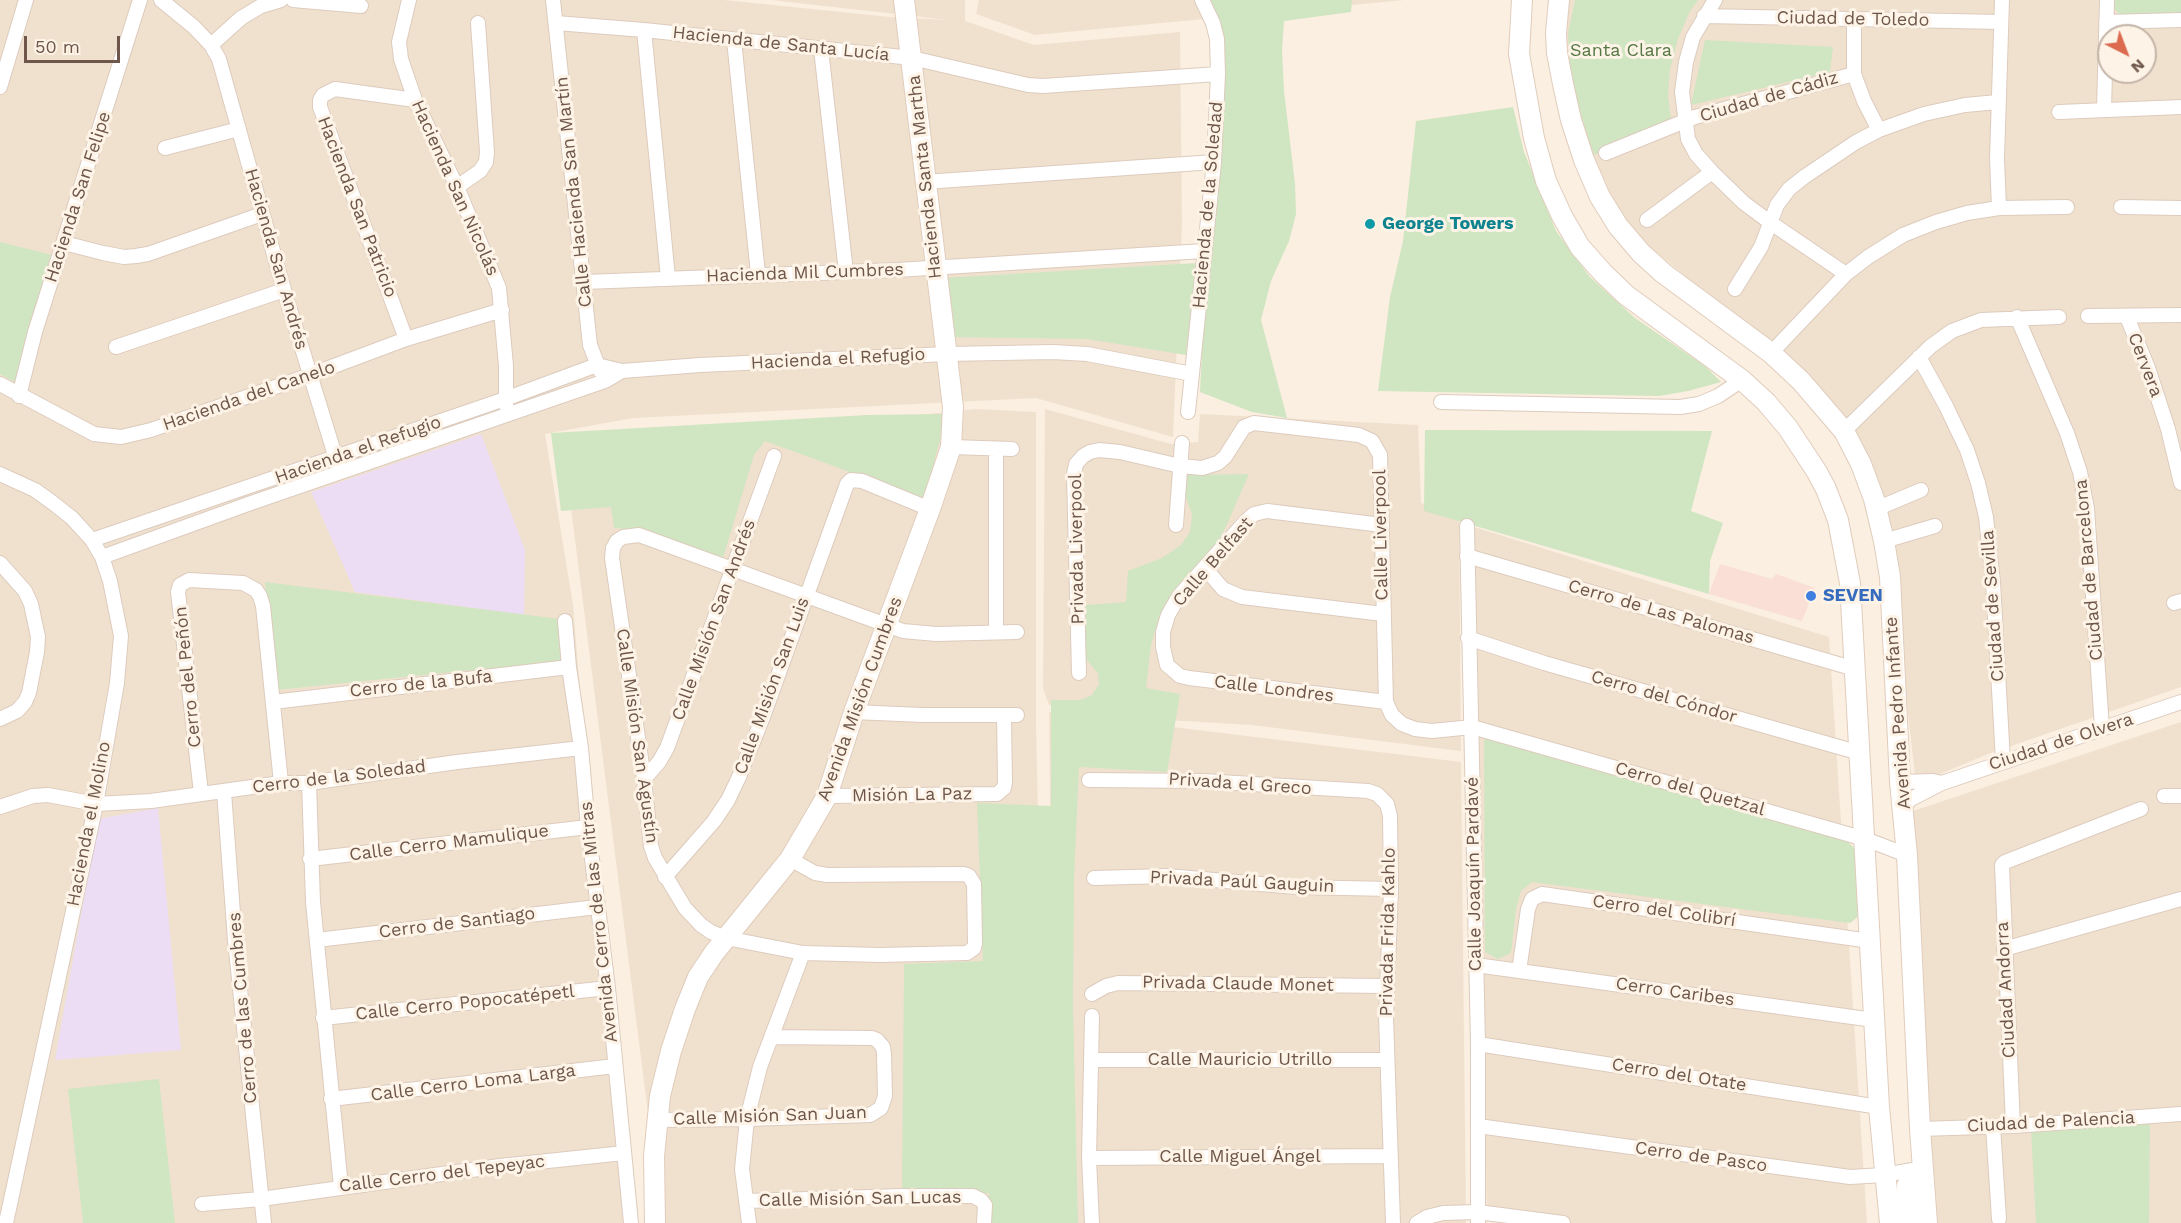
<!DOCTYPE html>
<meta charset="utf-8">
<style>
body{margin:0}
#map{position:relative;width:2181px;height:1223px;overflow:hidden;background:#faefe0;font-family:"Work Sans",sans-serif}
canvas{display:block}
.north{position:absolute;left:2097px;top:24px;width:60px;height:60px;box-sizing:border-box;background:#fdf3e6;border:2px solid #c4b4a8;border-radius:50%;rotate:138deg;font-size:16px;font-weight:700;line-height:24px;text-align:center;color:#6e564a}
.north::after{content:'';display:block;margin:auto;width:21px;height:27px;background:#db6a4e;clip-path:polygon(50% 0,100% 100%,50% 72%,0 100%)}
.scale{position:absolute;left:24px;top:36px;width:96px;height:27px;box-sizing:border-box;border:3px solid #6e564a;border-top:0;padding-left:8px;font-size:18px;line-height:21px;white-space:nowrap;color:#6e564a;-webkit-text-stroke:4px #fdf3e6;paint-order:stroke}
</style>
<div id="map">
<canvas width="2181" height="1223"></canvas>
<div class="north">N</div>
<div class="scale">50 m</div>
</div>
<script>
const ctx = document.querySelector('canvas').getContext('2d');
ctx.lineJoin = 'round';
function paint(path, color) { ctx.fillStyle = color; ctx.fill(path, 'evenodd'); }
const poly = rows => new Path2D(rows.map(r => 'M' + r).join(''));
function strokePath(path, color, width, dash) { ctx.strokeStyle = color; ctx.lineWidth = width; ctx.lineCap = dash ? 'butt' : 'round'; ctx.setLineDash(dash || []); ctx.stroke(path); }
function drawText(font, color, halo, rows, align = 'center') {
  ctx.font = font + ' "Work Sans",sans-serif'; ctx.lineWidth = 6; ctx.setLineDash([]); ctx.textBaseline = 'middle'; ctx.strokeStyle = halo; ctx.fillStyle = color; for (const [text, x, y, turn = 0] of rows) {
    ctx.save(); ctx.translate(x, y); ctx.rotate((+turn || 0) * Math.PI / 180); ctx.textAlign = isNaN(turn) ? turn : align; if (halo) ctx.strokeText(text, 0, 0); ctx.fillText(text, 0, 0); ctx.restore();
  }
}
paint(poly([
 [0,0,724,0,890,17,949,20,771,0,965,0,965,21,1034,45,1180,32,1182,225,1173,437,1036,398,633,418,545,434,573,605,624,1223,0,1223],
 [979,0,1404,0,1035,35,976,14],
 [1568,0,2181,0,2181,687,1988,754,1916,784,1888,535,1802,372,1639,238,1595,172,1568,94,1564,13],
 [2109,36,2145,36,2145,72,2109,72],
 [976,409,1036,412,1036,724,1047,1223,662,1223,564,453],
 [1045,409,1171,444,1198,442,1200,414,1418,425,1421,503,1459,515,1461,751,1252,725,1099,716,1049,705,1043,688],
 [1474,527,1829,637,1867,1223,1522,1223,1487,1218],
 [1049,712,1461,762,1466,1223,1055,1223],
 [2181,722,2181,1223,1933,1223,1913,811]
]), '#f0e1cf');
paint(poly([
 [1720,564,1772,579,1776,574,1815,588,1802,621,1709,594]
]), '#f9dfd5');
paint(poly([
 [481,434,525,550,524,615,355,592,311,492],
 [158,808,181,1050,55,1060,98,819]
]), '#ecddf5');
paint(poly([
 [1209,0,1352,0,1351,12,1284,21,1282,50,1284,91,1295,184,1296,214,1289,241,1271,281,1261,320,1287,418,1252,412,1200,392,1202,350,1219,183,1224,49],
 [1575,0,1698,0,1690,11,1678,39,1670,69,1668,95,1671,119,1594,155,1571,83,1568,33],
 [2111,0,2181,0,2181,14,2120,15,2111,5],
 [1705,40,1833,47,1830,72,1691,105],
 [1513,107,1524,152,1556,231,1590,277,1635,318,1705,366,1721,382,1688,391,1659,396,1378,391,1390,297,1403,241,1416,121],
 [0,242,52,255,15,382,0,374],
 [1197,263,1186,355,1087,339,948,337,943,278],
 [944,414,940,440,924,499,765,441,754,455,723,558,638,530,614,528,611,507,561,511,551,433,868,415],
 [1425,430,1712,431,1691,511,1723,523,1710,561,1709,594,1424,511],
 [1249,474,1228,522,1214,550,1159,617,1151,645,1146,688,1180,694,1167,772,1079,767,1074,877,1073,1007,1078,1223,987,1223,989,1193,902,1191,904,964,983,961,977,803,1051,806,1051,700,1080,700,1092,695,1099,684,1098,673,1085,658,1086,605,1126,602,1128,571,1162,558,1181,545,1190,532,1192,514,1186,498,1187,475],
 [265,582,560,619,561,661,276,690],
 [1484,736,1848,842,1855,849,1859,916,1850,923,1532,882,1521,891,1516,909,1511,953,1498,959,1485,952],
 [159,1079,175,1223,83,1223,68,1089],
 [2150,1123,2149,1223,2036,1223,2031,1130]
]), '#d0e5c1');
const street = poly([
 [161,0,194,27,211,45,219,59,284,290,338,465],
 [293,0,361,6],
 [409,0,399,42,401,59,415,100,457,187,499,288,506,366,506,405],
 [553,0,590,345,600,371],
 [1715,0,1693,37,1686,62,1682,92,1688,139,1696,154,1712,172,1744,203,1771,223,1846,274],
 [1704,16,2001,22],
 [1854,18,1854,74,1864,101,1879,130],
 [2106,22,2181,20],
 [556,23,644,30,912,58,1028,85,1043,86,1218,74],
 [644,30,668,278],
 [734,40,758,274],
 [211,45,241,18,261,6,281,0],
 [821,49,846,272],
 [0,87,26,0],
 [2104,109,2107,0],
 [2059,112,2181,107],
 [165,148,239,129],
 [1606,153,1695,117,1854,74],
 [924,182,1214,162],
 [457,187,480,171,486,162,487,152,478,23],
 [2121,207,2181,208],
 [1999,208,1997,159,2002,0],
 [1647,220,1712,172],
 [64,243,103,253,124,257,136,256,148,254,262,214],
 [585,282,897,270,1204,251],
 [1735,289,1761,247,1777,205,1789,189,1804,177,1856,142,1879,130,1924,114,1965,105,1998,102],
 [2088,316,2181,315],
 [2017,317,2067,433,2080,472,2087,509,2102,728],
 [2127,317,2148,368,2168,429,2181,483],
 [406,339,320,107,320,100,323,95,335,89,415,100],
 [116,347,284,290],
 [1771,353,1846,274,1868,257,1903,235,1936,222,1967,213,1999,208,2067,207],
 [1919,357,1946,406,1967,450,1978,483,1986,517,1993,582,2003,761],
 [0,384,94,434,121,437,151,430,310,375,406,339,502,310],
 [19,396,35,332,140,0],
 [1441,402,1680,407,1699,404,1718,396,1742,380],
 [1188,412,1214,162,1218,74,1217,39,1213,23,1202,0],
 [1844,431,1931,346,1952,331,1981,320,2059,317],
 [951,447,1012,449],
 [996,449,996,632],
 [0,474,35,490,53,503,72,518,92,540,102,557,110,581,121,636,117,683,96,804,6,1223],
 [1876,509,1921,490],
 [1176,525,1182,443],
 [1382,525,1267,511,1254,514,1246,521,1179,596,1168,615,1163,632,1163,647,1167,665,1180,676,1189,678,1386,702],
 [1467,526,1478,1044,1478,1223],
 [92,540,505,399,597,365,622,371,700,365,947,354,1053,352,1087,354,1192,374],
 [1884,541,1935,526],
 [1467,556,1855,669],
 [102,557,251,503,605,381,622,371],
 [0,563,25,591,31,604,38,637,37,652,29,693,25,702,17,711,0,719],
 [1205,568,1223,589,1242,597,1383,614],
 [2174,603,2181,601],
 [565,621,569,667,581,748,588,827,608,988,631,1223],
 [1468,638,1544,663,1860,753],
 [1079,673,1074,474,1076,464,1083,456,1090,452,1099,450,1120,452,1180,466,1202,468,1218,463,1225,457,1244,427,1254,423,1359,435,1372,441,1380,455,1386,702,1392,715,1402,724,1415,729,1432,731,1472,727,1865,839,1907,855],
 [273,702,569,667],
 [854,712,922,715,1017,715],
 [644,779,659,762,667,748,774,456],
 [1089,780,1203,781,1368,791,1377,794,1387,804,1390,816,1391,889,1386,1017,1393,1223],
 [1900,782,1933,781,1942,783],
 [309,783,313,902,341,1187],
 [224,792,235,940,264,1223],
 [201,793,178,592,180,585,189,580,243,583,256,590,260,596,263,606,281,783],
 [827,796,997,794,1004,788,1005,782,1004,716],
 [2164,796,2181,796],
 [0,807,33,796,48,795,96,804,151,801,281,783,309,783,457,762,581,748],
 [1903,807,1911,799,1942,783,2181,702],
 [310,859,588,827],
 [790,859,815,873,827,875,964,874,969,876,974,884,975,943,974,948,967,953,880,955,803,953,726,938,711,932,701,925,685,908,655,858,651,846,644,779,612,558,613,548,617,541,623,537,639,535,903,631,936,634,1017,632],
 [665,877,714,821,728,800,739,777,763,717,847,484,851,480,862,481,930,509],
 [1094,878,1167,876,1296,887,1391,889],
 [317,940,597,907],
 [2004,949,2181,899],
 [1476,965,1874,1020],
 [1519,971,1528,909,1532,899,1542,894,1870,941],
 [1092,994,1106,986,1118,983,1387,986],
 [323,1018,608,988],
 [1478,1044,1879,1107],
 [1092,1060,1387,1060],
 [331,1099,615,1066],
 [657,1120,747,1119,870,1115,881,1108,885,1096,884,1054,883,1047,877,1040,872,1038,771,1037],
 [1478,1126,1850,1177,1884,1175,1924,1168],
 [1993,1126,1999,1219],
 [2013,1126,2002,865,2005,862,2141,809],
 [1920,1129,2013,1126,2181,1114],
 [1089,1158,1391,1156],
 [747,1201,901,1196,973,1196,981,1200,985,1205,984,1223],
 [202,1204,261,1199,500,1166,624,1153],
 [749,1223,742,1169,747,1119,760,1067,803,953],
 [1092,1223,1089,1158,1092,1016],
 [1417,1223,1427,1217,1443,1213,1478,1212,1563,1223]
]);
const secondary = poly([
 [1522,0,1519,54,1534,138,1546,181,1562,216,1580,247,1603,273,1626,295,1742,380,1766,402,1788,428,1817,472,1826,489,1838,520,1850,583,1879,1107,1890,1223],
 [1559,0,1556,33,1557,53,1563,84,1571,120,1584,160,1600,197,1618,226,1641,253,1663,273,1771,353,1801,381,1844,431,1861,464,1874,499,1884,541,1890,577,1900,782,1907,855,1920,1129,1927,1223],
 [655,1223,654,1156,660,1096,671,1051,685,1009,698,977,714,953,790,859,827,796,854,712,930,509,951,447,953,407,904,0],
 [1907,1223,1907,1186,1914,1181,1924,1181]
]);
strokePath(street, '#ddcbbd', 16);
strokePath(secondary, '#e1ccbc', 22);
strokePath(street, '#fff', 14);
strokePath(secondary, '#fff', 20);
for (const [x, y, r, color] of [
 [1370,224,6,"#0f9aa8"],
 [1811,596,6,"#3f7fe0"]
]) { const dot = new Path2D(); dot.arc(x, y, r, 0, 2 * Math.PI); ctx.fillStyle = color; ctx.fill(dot); strokePath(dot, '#fdf3e6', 2); }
drawText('18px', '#6e564a', '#fdf3e6', [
 ["Ciudad de Toledo",1853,19,1],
 ["Hacienda de Santa Lucía",781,44,6],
 ["Ciudad de Cádiz",1769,97,-16],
 ["Hacienda Santa Martha",925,177,-96],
 ["Hacienda San Nicolás",455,188,66],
 ["Calle Hacienda San Martín",574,192,-96],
 ["Hacienda San Felipe",78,197,-72],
 ["Hacienda de la Soledad",1208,205,-85],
 ["Hacienda San Patricio",357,207,69],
 ["Hacienda San Andrés",276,259,74],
 ["Hacienda Mil Cumbres",805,273,-2],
 ["Hacienda el Refugio",838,359,-3],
 ["Cervera",2145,365,69],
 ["Hacienda del Canelo",249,396,-19],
 ["Hacienda el Refugio",358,450,-19],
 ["Calle Liverpool",1381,535,-91],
 ["Privada Liverpool",1077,549,-91],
 ["Calle Belfast",1213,562,-49],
 ["Ciudad de Barcelona",2089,570,-95],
 ["Ciudad de Sevilla",1993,606,-94],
 ["Cerro de Las Palomas",1661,612,16],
 ["Calle Misión San Andrés",714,620,-70],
 ["Cerro del Peñón",188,677,-96],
 ["Cerro de la Bufa",421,684,-6],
 ["Calle Misión San Luis",772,686,-70],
 ["Calle Londres",1274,689,7],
 ["Cerro del Cóndor",1664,697,16],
 ["Avenida Misión Cumbres",860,699,-70],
 ["Avenida Pedro Infante",1898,713,-94],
 ["Calle Misión San Agustín",637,736,82],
 ["Ciudad de Olvera",2061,742,-18],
 ["Cerro de la Soledad",339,777,-7],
 ["Privada el Greco",1240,784,4],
 ["Cerro del Quetzal",1690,789,16],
 ["Misión La Paz",912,795,-1],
 ["Hacienda el Molino",89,824,-79],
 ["Calle Cerro Mamulique",449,843,-7],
 ["Calle Joaquín Pardavé",1474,874,-91],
 ["Privada Paúl Gauguin",1242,882,3],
 ["Cerro del Colibrí",1664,911,8],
 ["Avenida Cerro de las Mitras",599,922,-96],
 ["Cerro de Santiago",457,923,-7],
 ["Privada Frida Kahlo",1388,932,-89],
 ["Privada Claude Monet",1238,984,1],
 ["Ciudad Andorra",2006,990,-93],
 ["Cerro Caribes",1675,992,8],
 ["Calle Cerro Popocatépetl",465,1003,-6],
 ["Cerro de las Cumbres",243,1008,-95],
 ["Calle Mauricio Utrillo",1240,1060],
 ["Cerro del Otate",1679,1075,9],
 ["Calle Cerro Loma Larga",473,1083,-7],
 ["Calle Misión San Juan",770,1116,-2],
 ["Ciudad de Palencia",2051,1122,-3],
 ["Calle Miguel Ángel",1240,1157],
 ["Cerro de Pasco",1701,1157,8],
 ["Calle Cerro del Tepeyac",442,1174,-7],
 ["Calle Misión San Lucas",860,1199,-1]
]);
drawText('18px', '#567946', '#fdf3e6', [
 ["Santa Clara",1621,51]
]);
drawText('bold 18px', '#0d838f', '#fdf3e6', [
 ["George Towers",1382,224]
], 'left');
drawText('bold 18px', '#366cbe', '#fdf3e6', [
 ["SEVEN",1823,596]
], 'left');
</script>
